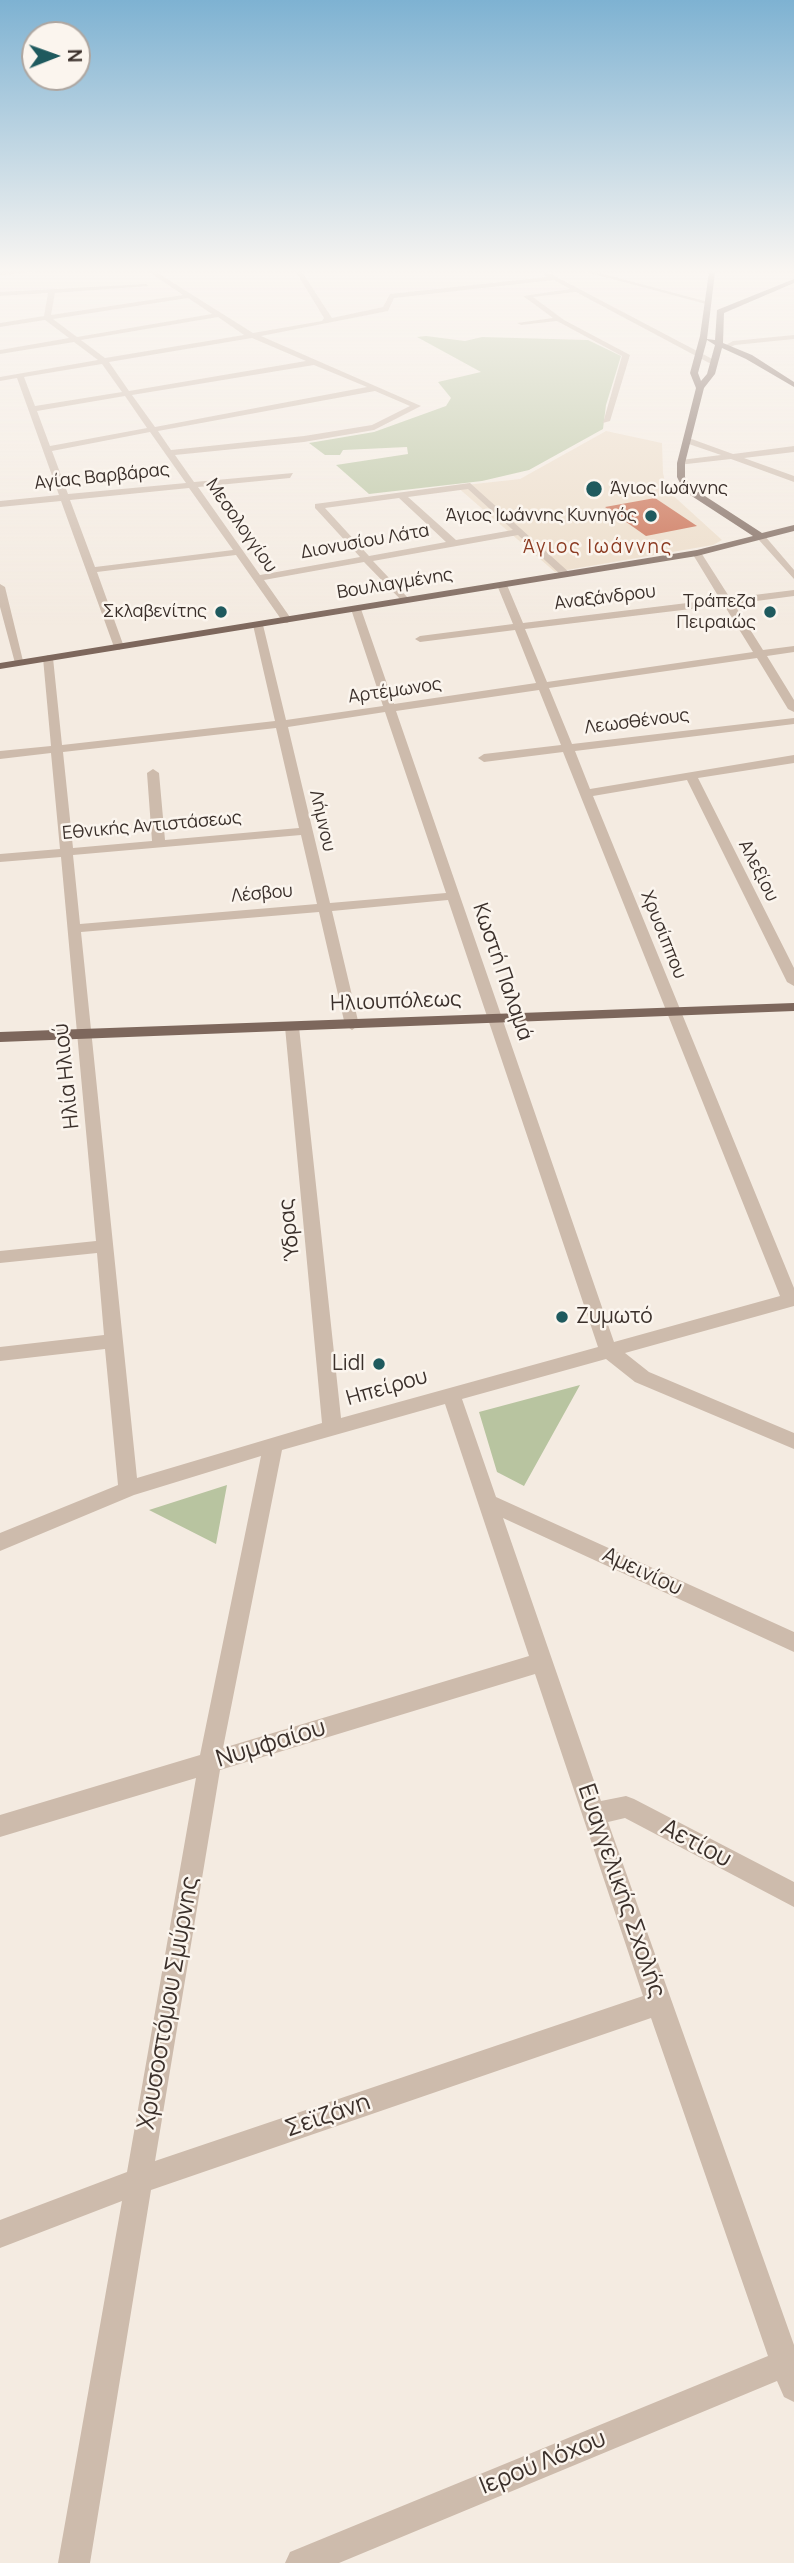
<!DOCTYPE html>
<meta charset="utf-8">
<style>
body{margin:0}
#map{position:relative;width:794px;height:2563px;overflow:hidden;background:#f4ebe1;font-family:Manrope,sans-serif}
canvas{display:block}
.north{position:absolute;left:21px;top:21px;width:70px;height:70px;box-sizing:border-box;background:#fbf5ee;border:2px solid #aea6a0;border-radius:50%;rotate:89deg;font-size:19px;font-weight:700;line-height:28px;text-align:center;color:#3b302b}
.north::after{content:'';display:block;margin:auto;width:24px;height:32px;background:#1f5a5e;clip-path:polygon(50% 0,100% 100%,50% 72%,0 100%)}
</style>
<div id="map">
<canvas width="794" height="2563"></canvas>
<div class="north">N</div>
</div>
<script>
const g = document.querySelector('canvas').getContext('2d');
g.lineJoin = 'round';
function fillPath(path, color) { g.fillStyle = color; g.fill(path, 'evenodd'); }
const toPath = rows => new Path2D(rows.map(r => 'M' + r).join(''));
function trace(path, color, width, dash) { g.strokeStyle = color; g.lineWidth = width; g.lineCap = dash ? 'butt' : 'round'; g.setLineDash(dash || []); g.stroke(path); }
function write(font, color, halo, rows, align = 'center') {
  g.font = font + ' Manrope,sans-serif'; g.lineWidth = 5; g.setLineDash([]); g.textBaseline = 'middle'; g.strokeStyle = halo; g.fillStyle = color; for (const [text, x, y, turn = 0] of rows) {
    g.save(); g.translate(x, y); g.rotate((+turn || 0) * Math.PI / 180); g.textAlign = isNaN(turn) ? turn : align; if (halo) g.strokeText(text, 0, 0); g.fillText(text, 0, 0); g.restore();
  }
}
fillPath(toPath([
 [426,336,465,341,482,337,588,340,621,356,606,405,603,429,529,470,482,481,369,494,336,465,408,454,407,447,343,450,340,455,325,455,309,443,374,432,446,406,451,398,438,382,481,372,417,337],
 [580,1385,524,1486,497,1472,479,1412],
 [227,1485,216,1544,149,1510]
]), '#b8c4a0');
fillPath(toPath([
 [606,431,662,443,663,473,667,490,722,540,713,545,555,572,456,486,520,479]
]), '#ecdcc8');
fillPath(toPath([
 [655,498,697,526,646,536,605,507]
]), '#c8694b');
fillPath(toPath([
 [0,272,33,272,0,275,0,272],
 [149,272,156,272,253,333,322,321,324,318,296,272,302,272,332,318,383,307,390,294,547,277,544,274,547,272,718,362,711,364,576,292,533,297,564,320,630,355,610,421,603,423,622,356,557,321,521,325,517,323,553,318,523,296,570,289,554,280,394,298,388,311,261,336,421,406,374,430,304,442,175,455,194,482,293,473,290,478,198,487,260,575,360,557,315,508,315,504,470,483,571,574,562,576,518,535,373,561,408,598,409,600,404,603,364,562,264,580,292,620,287,623,283,622,236,555,97,572,124,647,119,650,114,647,61,501,0,507,0,501,59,495,17,378,0,381,0,377,98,360,74,342,0,354,0,350,69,338,45,320,0,327,0,323,44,316,48,293,0,296,0,292,146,284,149,286,55,293,51,315,183,295,149,272],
 [188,298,212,314,77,337,53,319,188,298],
 [218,317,244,335,105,358,81,340,218,317],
 [252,338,306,361,129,391,109,362,252,338],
 [102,364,122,392,35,406,24,377,102,364],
 [314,365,367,387,155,427,132,395,314,365],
 [375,391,410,406,372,425,304,436,171,450,158,431,375,391],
 [125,396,147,428,50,446,37,411,125,396],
 [150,432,186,483,68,494,52,451,150,432],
 [189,488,233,550,95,567,70,500,189,488],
 [468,489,513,530,456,540,408,497,468,489],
 [399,498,446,542,369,556,325,508,399,498],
 [586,272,596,272,712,303,706,304,586,272],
 [794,335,794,339,735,345,726,349,722,347,733,341,794,335],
 [686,437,733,454,794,446,794,452,744,458,794,476,794,482,731,459,678,465,681,460,721,455,683,442,686,437],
 [758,535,764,535,794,570,794,579,758,539,758,535],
 [697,550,700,551,730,598,794,590,794,596,734,604,763,650,794,646,794,652,767,656,794,700,794,712,788,709,757,658,549,688,572,744,794,718,794,724,575,751,590,789,794,755,794,763,698,778,794,968,794,986,787,982,687,780,593,796,794,1288,794,1306,625,1353,649,1372,794,1433,794,1449,635,1382,606,1359,462,1399,496,1497,794,1632,794,1652,503,1518,601,1801,626,1796,634,1799,794,1882,794,1907,625,1818,608,1822,794,2345,794,2402,784,2397,777,2381,339,2563,285,2563,290,2552,768,2356,651,2018,151,2190,90,2563,58,2563,122,2201,0,2248,0,2220,127,2172,196,1778,0,1837,0,1815,200,1755,261,1456,134,1495,0,1551,0,1533,118,1485,105,1349,0,1361,0,1347,104,1335,97,1253,0,1263,0,1251,96,1241,61,857,0,862,0,854,60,849,51,753,0,759,0,751,51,746,43,658,48,655,53,658,62,745,275,721,253,625,258,622,263,625,286,720,383,706,351,609,356,606,361,609,394,704,536,683,515,630,420,642,415,639,420,636,513,624,497,585,502,582,507,585,523,623,720,599,692,553,697,550],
 [724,605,753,652,547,682,525,629,724,605],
 [539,690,561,745,484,754,478,758,484,762,563,752,780,1296,614,1342,396,711,539,690],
 [385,712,446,893,330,903,288,727,385,712],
 [276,728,299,828,165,840,159,773,153,769,147,773,152,841,73,848,63,752,276,728],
 [301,835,317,904,80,924,73,855,301,835],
 [448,900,598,1347,341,1418,299,1027,292,1022,287,1024,285,1027,322,1423,137,1478,81,932,319,912,345,1025,352,1030,359,1025,332,911,448,900],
 [445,1404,529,1656,223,1748,282,1450,445,1404],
 [535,1674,643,1996,155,2161,220,1770,535,1674],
 [0,584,5,587,24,665,15,663,0,607,0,584]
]), '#cdbbac');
fillPath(toPath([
 [709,272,715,272,707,339,715,340,717,310,794,279,794,283,724,313,723,343,752,355,794,382,794,387,746,359,722,348,715,374,704,388,685,463,685,477,691,487,762,533,794,525,794,531,697,556,0,669,0,663,697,550,753,536,684,491,677,477,677,463,696,388,690,373,700,336,709,272],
 [707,340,715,345,707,374,701,381,698,373,707,340],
 [794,1003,794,1011,0,1042,0,1032,794,1003]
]), '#7d675c');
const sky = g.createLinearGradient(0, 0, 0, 630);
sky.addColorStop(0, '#7eb2d2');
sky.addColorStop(0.43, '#faf6f2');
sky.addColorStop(1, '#faf6f200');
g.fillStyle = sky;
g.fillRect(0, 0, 794, 630);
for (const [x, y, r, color] of [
 [594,489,9,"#1f5a5e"],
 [651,516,7,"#1f5a5e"],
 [221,612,7,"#1f5a5e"],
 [770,612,7,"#1f5a5e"],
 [562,1317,7,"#1f5a5e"],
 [379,1364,7,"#1f5a5e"]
]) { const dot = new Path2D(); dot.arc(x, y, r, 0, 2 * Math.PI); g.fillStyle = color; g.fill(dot); trace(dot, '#fbf5ee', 2.5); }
write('18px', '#3b302b', '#fbf5ee', [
 ["Αγίας Βαρβάρας",102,477,-6],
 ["Μεσολογγίου",241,526,55],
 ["Διονυσίου Λάτα",365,542,-10],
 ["Βουλιαγμένης",395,584,-9],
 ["Αναξάνδρου",605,598,-7],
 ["Αρτέμωνος",395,691,-8],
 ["Λεωσθένους",637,722,-7],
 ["Λήμνου",322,821,77],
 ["Εθνικής Αντιστάσεως",152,826,-5],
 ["Αλεξίου",758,871,63],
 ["Λέσβου",262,894,-5],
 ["Χρυσίππου",663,935,68]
]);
write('18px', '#3b302b', '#fbf5ee', [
 ["Άγιος Ιωάννης",610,489,"left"],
 ["Άγιος Ιωάννης Κυνηγός",637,516],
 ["Τράπεζα",756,602],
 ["Πειραιώς",756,623],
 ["Σκλαβενίτης",207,612]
], 'right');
g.letterSpacing = '2px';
write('19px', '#8c3b22', '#fbf5ee', [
 ["Άγιος Ιωάννης",598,548]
]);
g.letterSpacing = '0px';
write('21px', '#3b302b', '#fbf5ee', [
 ["Κωστή Παλαμά",502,972,71],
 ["Ηλιουπόλεως",396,1002,-2],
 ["Ηλία Ηλιού",67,1076,-96],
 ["Ύδρας",290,1230,-96],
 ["Ηπείρου",387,1388,-16],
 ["Αμεινίου",642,1572,25]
]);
write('21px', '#3b302b', '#fbf5ee', [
 ["Ζυμωτό",576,1317],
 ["Lidl",365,1364,"right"]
], 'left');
write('24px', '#3b302b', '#fbf5ee', [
 ["Νυμφαίου",271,1744,-17],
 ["Αετίου",696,1844,28],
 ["Ευαγγελικής Σχολής",621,1891,71],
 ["Χρυσοστόμου Σμύρνης",169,2003,-80],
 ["Σεϊζάνη",328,2116,-19],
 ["Ιερού Λόχου",543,2463,-22]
]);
</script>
